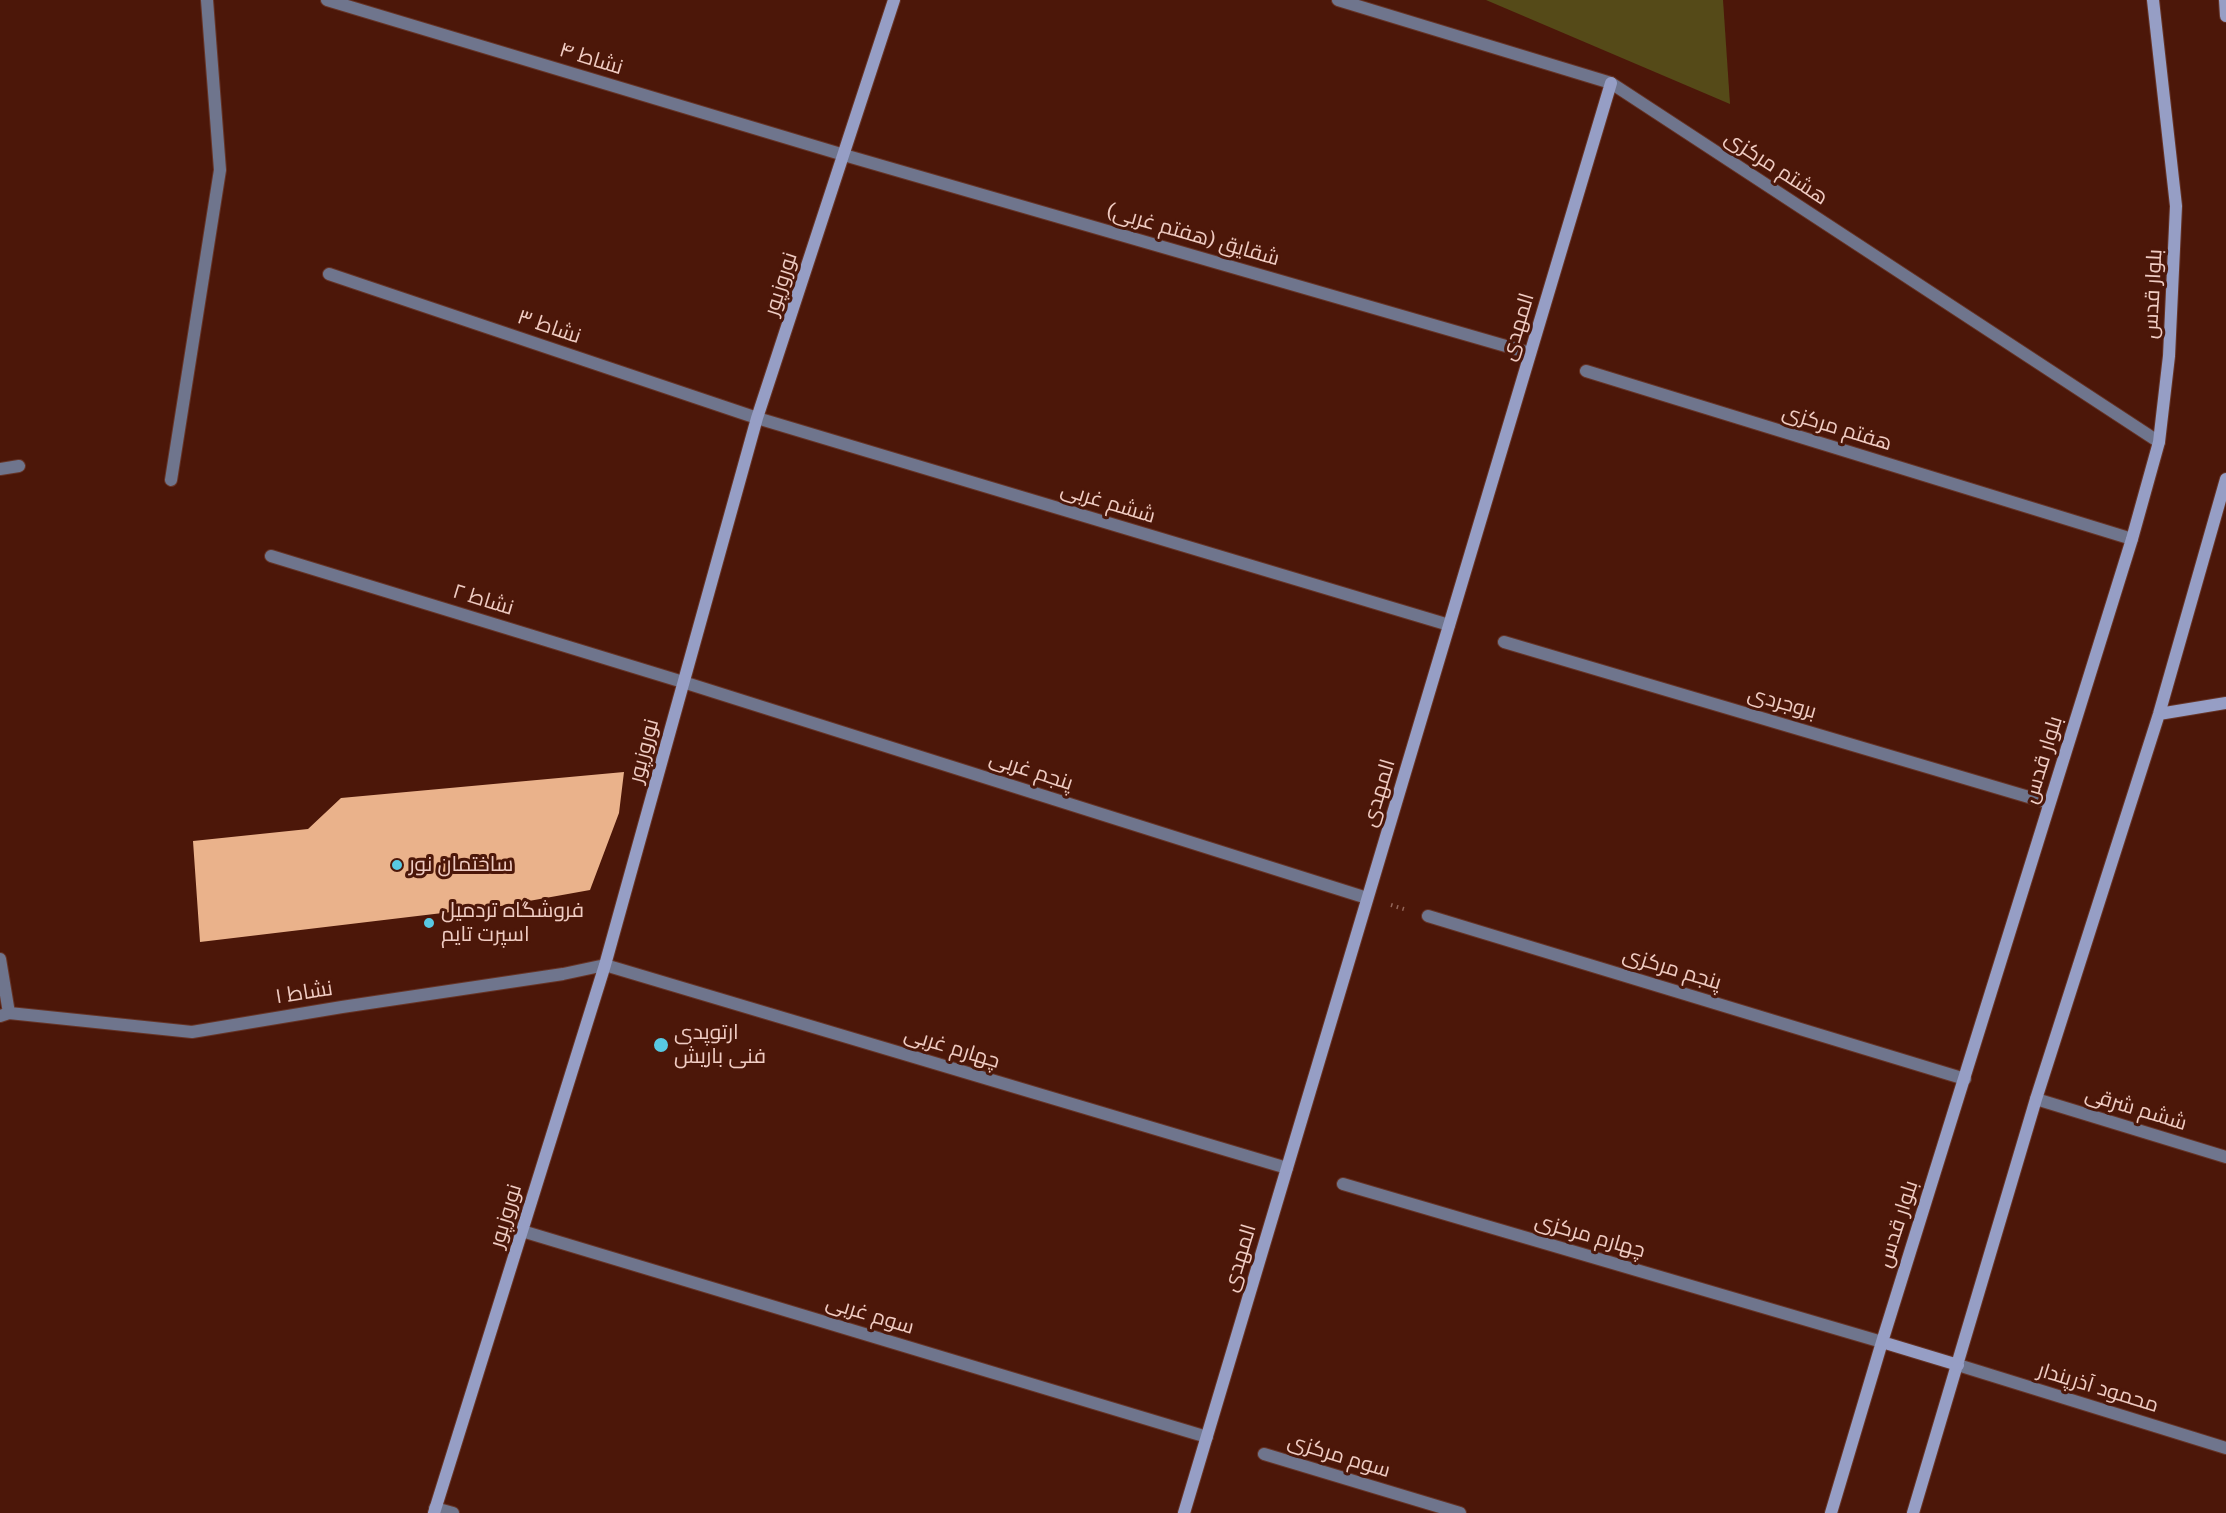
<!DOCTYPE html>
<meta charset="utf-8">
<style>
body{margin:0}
canvas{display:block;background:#4c1709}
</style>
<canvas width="2226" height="1513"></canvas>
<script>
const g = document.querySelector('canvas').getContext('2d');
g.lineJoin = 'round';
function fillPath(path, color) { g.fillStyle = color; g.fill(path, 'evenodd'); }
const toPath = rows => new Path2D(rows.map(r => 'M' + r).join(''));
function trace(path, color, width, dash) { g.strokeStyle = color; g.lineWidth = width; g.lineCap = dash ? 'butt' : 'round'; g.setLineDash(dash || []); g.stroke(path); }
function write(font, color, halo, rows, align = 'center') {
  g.font = font + ' "Roboto Serif",Cairo,serif'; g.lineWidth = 6; g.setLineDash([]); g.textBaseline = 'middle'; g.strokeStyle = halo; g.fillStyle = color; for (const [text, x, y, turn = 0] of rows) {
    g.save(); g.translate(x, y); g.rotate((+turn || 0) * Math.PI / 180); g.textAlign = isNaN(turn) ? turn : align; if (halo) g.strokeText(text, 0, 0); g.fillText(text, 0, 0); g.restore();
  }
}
fillPath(toPath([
 [1486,0,1723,0,1730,104]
]), '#554a18');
fillPath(toPath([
 [624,772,619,813,590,890,501,906,200,942,193,841,308,829,341,798]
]), '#eab28b');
const lane = toPath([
 [171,480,220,170,207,0]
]);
const street = toPath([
 [327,0,844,155,1530,353],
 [1338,0,1611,83,2159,442],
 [329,274,757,418,1449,625],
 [1586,371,2132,539],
 [0,469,19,466],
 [271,556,683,682,1367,898],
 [1504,642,2049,803],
 [1428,916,1965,1079],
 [0,959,9,1013],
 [0,1016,9,1013,192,1032,342,1007,563,974,605,965,1287,1168],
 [2036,1099,2226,1157],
 [1343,1184,1882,1342],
 [522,1231,1207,1437],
 [1958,1365,2226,1448],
 [1264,1454,1460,1513],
 [435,1508,453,1513]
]);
const secondary = toPath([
 [2225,0,2226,16],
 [2159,714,2226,703],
 [1882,1342,1958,1365],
 [434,1513,605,965,757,418,894,0],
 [1184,1513,1611,83],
 [1831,1513,1882,1342,2132,539,2159,442,2169,356,2176,206,2153,0],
 [1913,1513,2036,1099,2159,714,2226,479]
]);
trace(lane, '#663427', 14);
trace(street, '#663427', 14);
trace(secondary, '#663427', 14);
trace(toPath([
 [1391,905,1407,910]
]), '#93665a', 4, [1.5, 4.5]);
trace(lane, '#6f758d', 12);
trace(street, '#6f758d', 12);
trace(secondary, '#969ec5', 12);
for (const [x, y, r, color] of [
 [397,865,6,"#58c9e3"],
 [429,923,6,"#58c9e3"],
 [661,1045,8,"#58c9e3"]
]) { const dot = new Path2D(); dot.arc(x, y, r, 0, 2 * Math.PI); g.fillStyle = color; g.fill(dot); trace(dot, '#4c1709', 2); }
write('21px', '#f0ccc3', '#4c1709', [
 ["نشاط ۴",591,59,17],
 ["هشتم مرکزی",1776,168,33],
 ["شقایق (هفتم غربی)",1193,235,16],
 ["نوروزپور",781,284,-72],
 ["بلوار قدس",2153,294,-87],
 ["نشاط ۳",549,327,19],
 ["المهدی",1518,327,-73],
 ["هفتم مرکزی",1837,428,17],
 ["ششم غربی",1108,503,17],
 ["نشاط ۲",483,600,17],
 ["بروجردی",1782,703,16],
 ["نوروزپور",644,751,-75],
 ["بلوار قدس",2043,760,-73],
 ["پنجم غربی",1031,771,18],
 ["المهدی",1379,793,-73],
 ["پنجم مرکزی",1672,969,17],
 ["نشاط ۱",304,993,-9],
 ["چهارم غربی",952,1048,17],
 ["ششم شرقی",2136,1109,17],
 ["نوروزپور",506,1216,-73],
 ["بلوار قدس",1898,1224,-72],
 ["چهارم مرکزی",1590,1236,16],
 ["المهدی",1240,1258,-73],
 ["سوم غربی",870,1315,17],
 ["محمود آذرپندار",2098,1388,17],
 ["سوم مرکزی",1339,1456,17]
]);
write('21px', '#f0ccc3', '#4c1709', [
 ["ساختمان نور",409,865],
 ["فروشگاه تردمیل",441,911],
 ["اسپرت تایم",441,935],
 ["ارتوپدی",674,1033],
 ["فنی باریش",674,1057]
], 'left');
</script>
